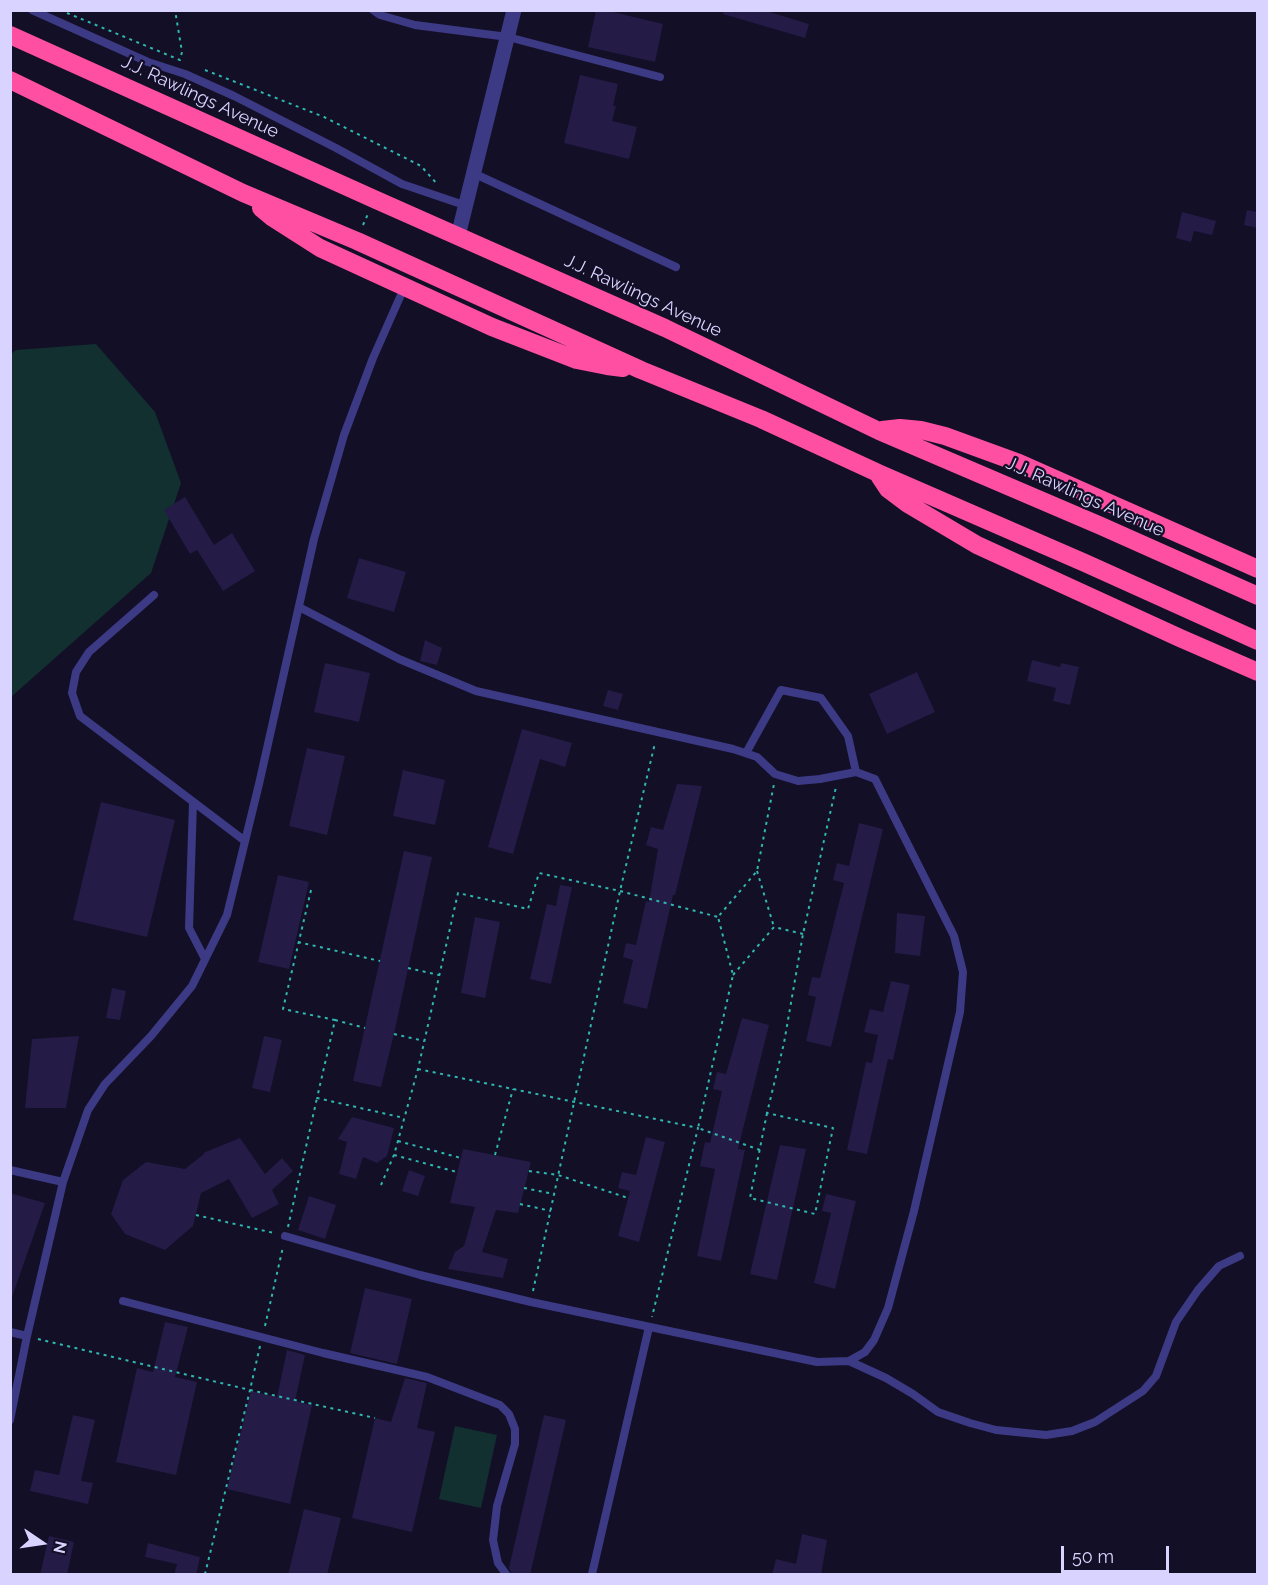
<!DOCTYPE html>
<style>
body{margin:0}
#map{position:relative;width:1268px;height:1585px;overflow:hidden;background:#130f26;font-family:Raleway,sans-serif}
canvas{display:block}
.frame{position:absolute;inset:0;border:12px solid #d9d4ff;pointer-events:none}
.north{position:absolute;left:12px;top:1513px;width:60px;height:60px;-webkit-text-stroke:4px #130f26;paint-order:stroke;rotate:103deg;font-size:16px;font-weight:700;line-height:24px;text-align:center;color:#d9d4ff}
.north::after{content:'';display:block;margin:auto;width:21px;height:27px;background:#d9d4ff;clip-path:polygon(50% 0,100% 100%,50% 72%,0 100%)}
.scale{position:absolute;left:1061px;top:1546px;width:108px;height:27px;box-sizing:border-box;border:3px solid #d9d4ff;border-top:0;padding-left:8px;font-size:18px;line-height:21px;white-space:nowrap;color:#d9d4ff;-webkit-text-stroke:4px #130f26;paint-order:stroke}
</style>
<div id="map">
<canvas width="1268" height="1585"></canvas>
<div class="frame"></div>
<div class="north">N</div>
<div class="scale">50 m</div>
</div>
<script>
const g = document.querySelector('canvas').getContext('2d');
g.lineJoin = 'round';
function fillPath(path, color) { g.fillStyle = color; g.fill(path, 'evenodd'); }
const toPath = rows => new Path2D(rows.map(r => 'M' + r).join(''));
function trace(path, color, width, dash) { g.strokeStyle = color; g.lineWidth = width; g.lineCap = dash ? 'butt' : 'round'; g.setLineDash(dash || []); g.stroke(path); }
function write(font, color, halo, rows, align = 'center') {
  g.font = font + ' Raleway,sans-serif'; g.lineWidth = 4.5; g.setLineDash([]); g.textBaseline = 'middle'; g.strokeStyle = halo; g.fillStyle = color; for (const [text, x, y, turn = 0] of rows) {
    g.save(); g.translate(x, y); g.rotate((+turn || 0) * Math.PI / 180); g.textAlign = isNaN(turn) ? turn : align; if (halo) g.strokeText(text, 0, 0); g.fillText(text, 0, 0); g.restore();
  }
}
fillPath(toPath([
 [96,344,155,412,181,483,151,573,11,697,11,354,16,350],
 [455,1426,497,1435,481,1508,439,1499]
]), '#12302f');
fillPath(toPath([
 [596,10,605,10,663,24,655,62,588,47],
 [724,10,763,10,809,24,805,38,723,14],
 [580,75,618,84,613,106,616,106,612,121,637,127,629,159,564,143],
 [1247,210,1257,212,1257,228,1244,225],
 [1182,212,1216,221,1212,235,1194,231,1191,242,1176,238],
 [185,497,214,545,232,533,255,571,223,591,197,550,190,554,164,510],
 [359,558,406,572,394,612,347,598],
 [425,640,442,648,437,665,420,661],
 [1032,660,1060,667,1061,663,1079,667,1070,705,1053,701,1056,688,1027,681],
 [325,663,370,673,359,722,314,712],
 [917,672,935,712,887,734,869,694],
 [608,690,623,694,618,710,603,706],
 [522,729,572,743,565,767,540,759,513,854,488,847],
 [307,748,345,756,327,835,289,826],
 [403,770,445,780,435,825,393,816],
 [677,784,702,786,675,895,673,895,647,1009,623,1003,633,960,623,957,626,943,636,945,646,901,649,902,658,849,646,845,651,827,663,830],
 [101,802,175,820,147,937,73,920],
 [859,823,883,829,831,1047,806,1041,816,997,808,995,812,977,820,978,844,883,833,880,837,863,849,866],
 [404,851,432,857,394,1034,381,1087,353,1081],
 [278,875,309,882,289,969,258,962],
 [560,885,572,887,551,984,530,979,547,904,556,906],
 [897,913,925,916,920,956,895,953],
 [475,917,500,922,485,998,461,993],
 [891,981,910,985,893,1060,888,1059,867,1154,847,1150,866,1062,872,1063,878,1035,864,1032,870,1009,883,1012],
 [112,988,126,991,120,1020,106,1018],
 [742,1018,769,1025,738,1149,745,1150,721,1261,697,1256,715,1169,700,1166,705,1142,710,1143,722,1091,713,1089,717,1072,726,1074],
 [79,1036,66,1108,25,1108,32,1039],
 [264,1036,282,1040,270,1092,252,1088],
 [352,1117,394,1128,387,1156,377,1163,363,1157,356,1179,339,1174,347,1142,338,1139],
 [646,1137,665,1142,639,1242,618,1236,630,1191,618,1188,622,1172,636,1175],
 [240,1138,265,1174,282,1158,293,1171,272,1190,279,1204,252,1218,229,1179,201,1193,193,1226,165,1250,125,1234,111,1214,123,1180,146,1162,185,1169,204,1154,203,1153],
 [780,1145,806,1149,777,1280,750,1274],
 [463,1149,531,1162,518,1213,496,1210,482,1252,508,1259,503,1278,448,1269,455,1252,464,1246,475,1207,450,1203],
 [409,1170,425,1176,418,1196,402,1191],
 [10,1193,45,1203,12,1297,10,1296],
 [826,1194,856,1201,835,1289,814,1283,831,1213,822,1211],
 [309,1196,336,1205,325,1239,298,1230],
 [365,1288,412,1299,397,1364,350,1353],
 [165,1322,188,1327,175,1377,197,1382,176,1475,116,1462,137,1368,153,1372],
 [287,1350,305,1355,295,1401,312,1405,290,1504,227,1489,251,1391,277,1397],
 [405,1378,427,1383,417,1428,435,1432,412,1532,352,1518,375,1418,391,1422],
 [73,1415,95,1420,81,1481,93,1483,88,1504,30,1491,35,1470,59,1475],
 [544,1415,566,1420,530,1575,512,1575,509,1568],
 [304,1509,341,1518,327,1575,288,1575],
 [802,1534,827,1540,821,1575,772,1575,776,1559,796,1564],
 [49,1536,74,1542,67,1575,40,1575],
 [148,1543,200,1557,196,1575,174,1575,177,1564,145,1557]
]), '#241b47');
trace(toPath([
 [67,13,180,60,182,52,175,10],
 [205,70,324,117,421,166,438,185],
 [363,225,368,214],
 [757,871,774,927],
 [311,890,283,1009,335,1020,317,1098,404,1118],
 [298,942,380,961],
 [408,968,439,975],
 [733,975,774,927,803,934],
 [335,1020,365,1028],
 [394,1034,424,1041],
 [418,1069,698,1128,652,1317],
 [767,1113,750,1198,815,1214,833,1128,767,1113,784,1043,803,934,836,787],
 [398,1141,461,1158],
 [760,1150,698,1128,733,975,718,917,757,871,774,784],
 [394,1155,457,1172],
 [495,1155,513,1089],
 [529,1171,558,1175,628,1198],
 [381,1185,394,1155,418,1069,458,893,528,909,539,873,620,891,718,917],
 [524,1188,554,1194],
 [520,1204,551,1211],
 [196,1215,274,1233],
 [288,1227,317,1098],
 [533,1291,620,891,655,743],
 [265,1326,283,1247],
 [38,1339,250,1390,205,1574],
 [260,1346,250,1390,375,1418]
]), '#2fb8b0', 2, [3, 4.5]);
trace(toPath([
 [32,10,148,62,185,74,234,96,336,148,402,184,464,205],
 [373,10,380,15,415,25,508,37,660,77],
 [473,173,676,267],
 [154,595,89,652,76,672,72,693,80,716,245,841],
 [746,753,781,690,821,698,848,736,856,772],
 [193,802,189,928,205,959],
 [10,1170,63,1182],
 [285,1236,420,1275,531,1302,817,1362,849,1361,865,1352,874,1340,888,1308,914,1211,960,1012,963,972,954,936,875,779,856,772,820,779,798,781,775,774,757,757,733,749,476,691,399,659,299,607],
 [123,1301,323,1353,427,1377,500,1405,509,1414,515,1429,515,1444,497,1506,493,1540,498,1563,506,1574],
 [10,1332,27,1336],
 [849,1361,886,1378,913,1394,938,1412,970,1423,996,1430,1046,1435,1072,1431,1095,1422,1143,1391,1156,1376,1176,1322,1198,1290,1219,1266,1240,1256],
 [10,1420,27,1336,63,1182,88,1110,105,1084,151,1036,192,986,227,915,259,784,314,539,344,435,373,358,404,288],
 [592,1574,649,1327]
]), '#3d3a85', 8);
trace(toPath([
 [458,236,514,10]
]), '#3d3a85', 15);
trace(toPath([
 [10,35,374,199,665,328,879,431,1101,526,1258,596],
 [10,80,243,193,357,241,641,370,761,419,878,473,1085,563,1258,641],
 [261,208,273,218,320,248,492,327,577,360,607,366,623,368],
 [882,430,900,428,921,430,945,436,1019,463,1258,569],
 [880,477,888,489,908,504,977,545,1180,638,1258,672]
]), '#ff4fa3', 18);
write('18px', '#d9d4ff', '#130f26', [
 ["J.J. Rawlings Avenue",200,97,25],
 ["J.J. Rawlings Avenue",643,296,25],
 ["J.J. Rawlings Avenue",1085,497,24]
]);
</script>
